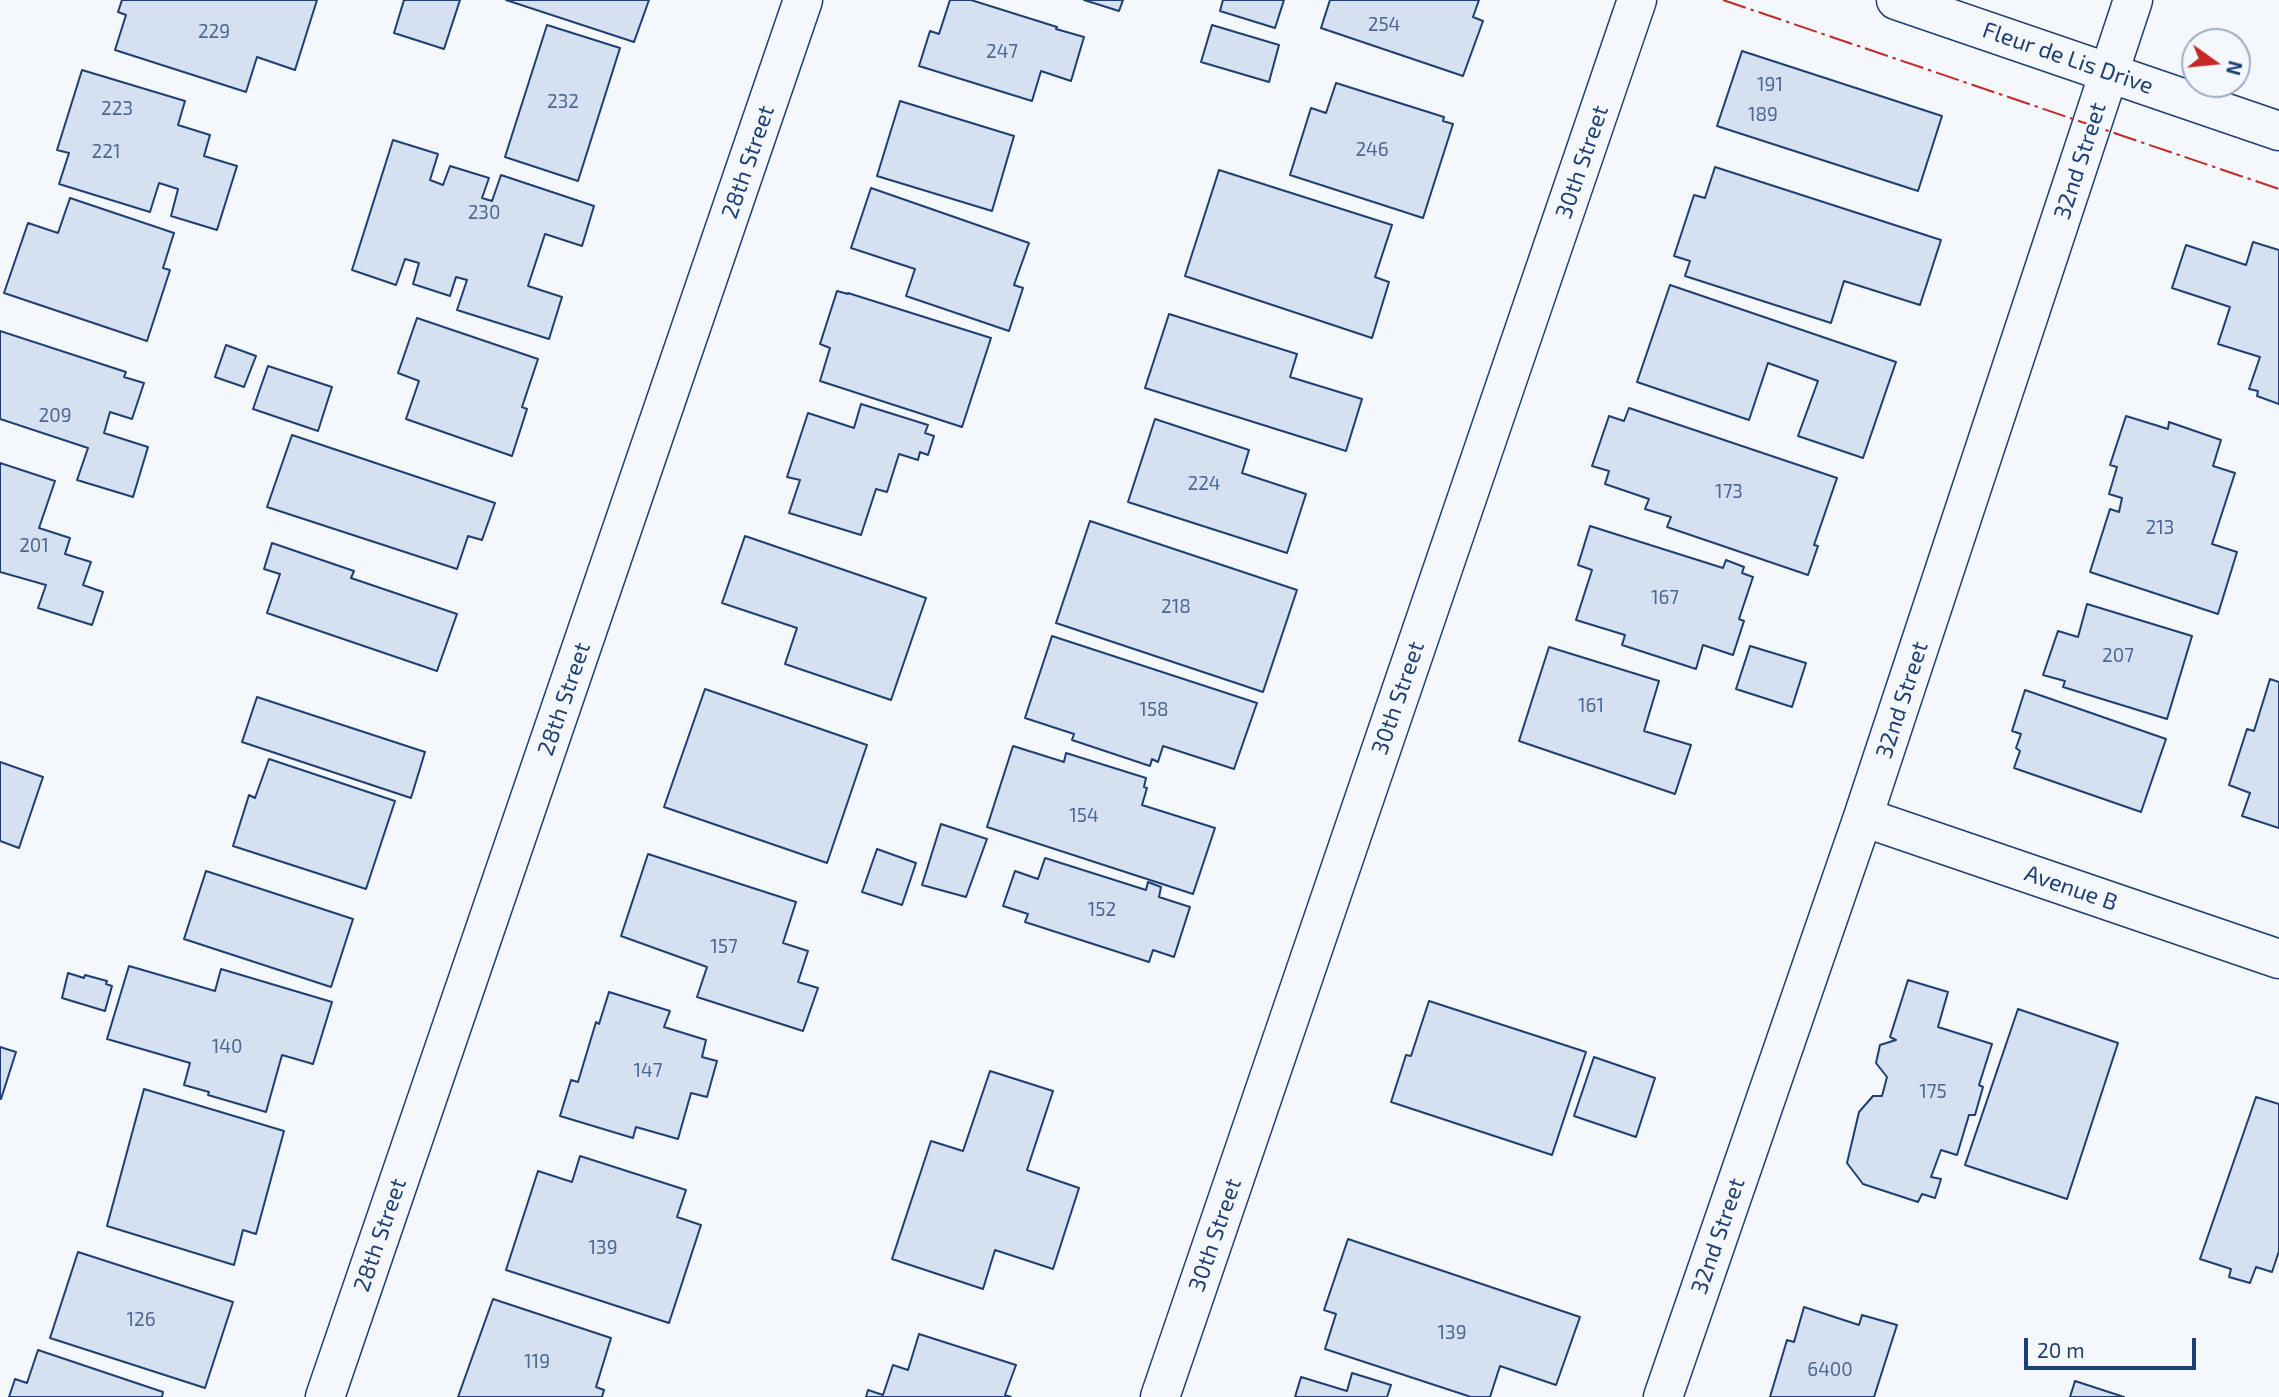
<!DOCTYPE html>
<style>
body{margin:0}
#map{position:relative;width:2279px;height:1397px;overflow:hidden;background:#f4f7fb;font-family:"Exo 2",sans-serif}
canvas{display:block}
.north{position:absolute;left:2181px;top:28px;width:70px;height:70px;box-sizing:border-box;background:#f4f7fb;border:2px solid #9eadc5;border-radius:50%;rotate:105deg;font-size:19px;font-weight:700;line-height:28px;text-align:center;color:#1d3f73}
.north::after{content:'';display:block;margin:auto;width:24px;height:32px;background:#c62828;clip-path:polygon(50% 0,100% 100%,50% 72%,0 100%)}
.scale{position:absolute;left:2024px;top:1338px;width:172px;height:32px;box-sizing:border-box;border:4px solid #1d3f73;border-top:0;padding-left:9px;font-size:21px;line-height:24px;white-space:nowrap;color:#1d3f73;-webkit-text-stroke:5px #f4f7fb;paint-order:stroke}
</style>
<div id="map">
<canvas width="2279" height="1397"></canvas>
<div class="north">N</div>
<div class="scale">20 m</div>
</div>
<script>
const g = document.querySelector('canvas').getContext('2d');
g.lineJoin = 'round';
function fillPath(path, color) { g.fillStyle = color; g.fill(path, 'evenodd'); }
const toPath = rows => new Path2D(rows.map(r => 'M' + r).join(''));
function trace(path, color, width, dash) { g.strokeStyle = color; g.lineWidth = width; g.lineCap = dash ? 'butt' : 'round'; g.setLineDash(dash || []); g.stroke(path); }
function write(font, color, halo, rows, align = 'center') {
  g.font = font + ' "Exo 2",sans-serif'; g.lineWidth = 5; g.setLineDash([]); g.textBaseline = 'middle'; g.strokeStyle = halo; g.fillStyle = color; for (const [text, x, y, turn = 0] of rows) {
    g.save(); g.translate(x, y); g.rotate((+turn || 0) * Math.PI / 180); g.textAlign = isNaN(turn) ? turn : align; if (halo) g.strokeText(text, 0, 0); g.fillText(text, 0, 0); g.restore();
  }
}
const building = toPath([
 [122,0,317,0,295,70,257,57,246,92,115,50,126,15,118,12,122,0],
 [404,0,460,0,444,49,394,33,404,0],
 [506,0,649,0,634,42,506,0],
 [950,0,971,0,1057,27,1056,29,1084,37,1071,81,1041,71,1032,101,919,66,930,31,939,34,950,0],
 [1084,0,1123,0,1119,11,1084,0],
 [1223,0,1284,0,1275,28,1220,11,1223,0],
 [1330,0,1479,0,1473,17,1483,21,1463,76,1321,28,1330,0],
 [547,25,620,48,578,181,505,157,547,25],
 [1212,25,1279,45,1269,82,1201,62,1212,25],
 [1742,51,1942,116,1918,191,1717,126,1742,51],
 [82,70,185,101,178,125,210,135,204,156,237,166,217,230,171,216,178,189,159,183,150,212,59,184,69,153,57,150,82,70],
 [1336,83,1444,117,1443,121,1453,124,1423,218,1290,175,1311,108,1326,113,1336,83],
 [900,101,1014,136,992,211,877,176,900,101],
 [393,140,438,154,430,180,443,185,450,166,489,178,482,198,492,201,501,175,594,206,582,246,545,234,528,286,562,297,549,339,457,310,467,280,456,277,450,296,413,284,419,263,405,259,396,285,352,270,393,140],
 [1715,167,1941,240,1920,305,1844,281,1831,323,1685,276,1690,261,1674,256,1694,195,1705,198,1715,167],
 [1219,170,1392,225,1375,277,1389,282,1372,338,1185,276,1219,170],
 [871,188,1029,243,1014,285,1023,288,1009,331,906,296,915,269,851,248,871,188],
 [70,198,174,233,163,268,170,270,147,341,4,293,28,223,58,233,70,198],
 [2253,242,2279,250,2279,404,2257,396,2258,391,2249,389,2260,357,2218,344,2230,307,2172,288,2186,245,2246,265,2253,242],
 [1670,285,1896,362,1863,458,1798,436,1818,381,1768,363,1749,420,1637,382,1670,285],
 [837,291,848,294,848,293,991,338,962,427,820,381,830,348,820,344,837,291],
 [1169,314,1297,354,1290,377,1362,399,1346,451,1145,388,1169,314],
 [417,318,538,359,522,407,527,409,512,456,406,419,419,381,398,373,417,318],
 [0,331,126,372,124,377,144,383,132,419,110,412,104,433,148,447,133,497,77,480,88,448,0,419,0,331],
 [226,345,256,356,244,387,215,377,226,345],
 [268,366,332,387,318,431,253,409,268,366],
 [861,404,928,425,925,433,934,436,928,455,920,452,918,460,899,454,887,492,876,489,861,535,789,513,800,480,787,477,808,413,854,428,861,404],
 [1629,408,1837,478,1814,545,1818,546,1808,575,1667,527,1671,517,1645,509,1649,499,1605,484,1609,471,1592,466,1609,416,1624,421,1629,408],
 [2126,416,2168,429,2169,422,2221,440,2213,466,2235,473,2212,544,2237,552,2218,614,2090,572,2110,509,2119,512,2122,498,2109,494,2117,467,2110,465,2126,416],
 [1155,419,1249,450,1242,473,1306,494,1287,553,1128,502,1155,419],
 [292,435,495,503,482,540,468,536,457,569,267,507,292,435],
 [0,463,55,481,39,528,70,538,65,554,91,562,83,585,103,592,92,625,38,608,46,585,0,572,0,463],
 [1090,521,1297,590,1263,692,1056,623,1090,521],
 [1590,526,1723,568,1726,560,1744,567,1742,573,1753,577,1739,619,1744,621,1733,655,1703,645,1696,669,1622,645,1625,635,1576,620,1592,570,1578,565,1590,526],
 [745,536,926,598,891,700,785,664,797,628,722,603,745,536],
 [272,543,354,571,351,578,457,614,437,671,267,613,280,574,264,569,272,543],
 [2087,604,2192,636,2167,719,2063,687,2065,681,2043,675,2058,631,2078,637,2087,604],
 [1052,636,1257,703,1234,769,1163,746,1158,762,1152,759,1150,766,1072,740,1074,734,1025,718,1052,636],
 [1750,646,1806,663,1792,707,1736,689,1750,646],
 [1549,647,1659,681,1644,731,1691,745,1675,794,1519,741,1549,647],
 [2270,679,2279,682,2279,828,2242,816,2250,793,2229,785,2247,729,2254,731,2270,679],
 [705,689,867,745,827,863,664,807,705,689],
 [2025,690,2166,739,2141,812,2014,768,2020,751,2016,748,2021,734,2012,731,2025,690],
 [257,697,425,752,411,798,242,742,257,697],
 [1013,746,1064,762,1066,753,1146,778,1144,787,1147,788,1142,805,1215,828,1193,894,987,827,1013,746],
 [269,759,395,801,366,889,233,846,249,795,255,798,269,759],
 [0,762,43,777,19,848,0,841,0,762],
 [941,824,987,839,966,897,922,885,941,824],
 [877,849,916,863,902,905,862,892,877,849],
 [648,854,796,902,783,943,808,951,798,982,818,988,803,1031,697,997,707,967,621,936,648,854],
 [1045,858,1146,890,1148,882,1161,887,1159,897,1190,907,1174,957,1153,950,1149,962,1025,922,1028,914,1003,906,1015,871,1038,879,1045,858],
 [206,871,353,919,331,987,184,939,206,871],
 [129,966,215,991,221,969,332,1002,313,1064,282,1055,266,1112,208,1095,209,1092,184,1085,190,1063,107,1039,129,966],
 [68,973,84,978,85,975,107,981,106,984,112,986,105,1011,62,998,68,973],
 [1908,980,1948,992,1938,1027,1992,1044,1979,1085,1983,1087,1975,1115,1969,1115,1957,1155,1941,1150,1931,1177,1941,1179,1935,1198,1922,1194,1918,1202,1863,1184,1847,1163,1859,1112,1873,1096,1882,1096,1887,1077,1876,1063,1880,1045,1896,1040,1890,1037,1908,980],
 [609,992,670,1011,664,1027,706,1040,702,1057,717,1061,707,1097,691,1093,678,1139,636,1127,633,1138,560,1116,571,1080,578,1082,596,1022,599,1024,609,992],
 [1429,1001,1586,1052,1552,1155,1391,1102,1406,1055,1411,1056,1429,1001],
 [2018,1009,2118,1043,2067,1199,1965,1165,2018,1009],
 [0,1047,16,1052,1,1099,0,1098,0,1047],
 [1594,1057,1655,1078,1636,1137,1574,1116,1594,1057],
 [990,1071,1053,1091,1027,1170,1079,1188,1053,1269,995,1250,983,1289,892,1259,931,1141,963,1151,990,1071],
 [144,1089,284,1131,256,1234,243,1230,234,1265,107,1226,144,1089],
 [2256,1097,2279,1104,2279,1251,2272,1272,2256,1267,2250,1283,2229,1277,2231,1269,2200,1259,2256,1097],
 [580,1156,686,1190,677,1217,701,1225,669,1323,506,1270,538,1171,572,1182,580,1156],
 [1348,1239,1580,1317,1556,1385,1500,1366,1490,1397,1471,1397,1325,1349,1336,1314,1324,1310,1348,1239],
 [78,1252,233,1302,205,1388,50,1338,78,1252],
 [493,1299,611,1338,596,1387,604,1390,602,1397,458,1397,493,1299],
 [1804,1307,1859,1325,1862,1315,1897,1325,1874,1397,1770,1397,1787,1340,1794,1342,1804,1307],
 [919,1334,1016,1365,1005,1395,1011,1397,866,1397,868,1390,883,1395,893,1365,908,1370,919,1334],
 [38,1350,163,1392,162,1397,9,1397,15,1379,27,1383,38,1350],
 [1352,1373,1391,1385,1387,1397,1295,1397,1301,1377,1347,1391,1352,1373],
 [2075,1381,2124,1397,2070,1397,2075,1381]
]);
fillPath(building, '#d5e0f0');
trace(building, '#1d3f73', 2);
const street = toPath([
 [1896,0,2279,131],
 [1863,817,2279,959],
 [325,1397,803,0],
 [1160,1397,1637,0],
 [1663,1397,1863,817,2133,0]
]);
trace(street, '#1d3f73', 41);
trace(street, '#f4f7fb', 38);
trace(toPath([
 [1723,0,2279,189]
]), '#c62828', 2, [24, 5, 3.5, 5]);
write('19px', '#4b6792', null, [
 ["254",1384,25],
 ["229",214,32],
 ["247",1002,52],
 ["191",1770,85],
 ["232",563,102],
 ["223",117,109],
 ["189",1763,115],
 ["246",1372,150],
 ["221",106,152],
 ["230",484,213],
 ["209",55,416],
 ["224",1204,484],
 ["173",1729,492],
 ["213",2160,528],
 ["201",34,546],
 ["167",1665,598],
 ["218",1176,607],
 ["207",2118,656],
 ["161",1591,706],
 ["158",1154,710],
 ["154",1084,816],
 ["152",1102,910],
 ["157",724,947],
 ["140",227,1047],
 ["147",648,1071],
 ["175",1933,1092],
 ["139",603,1248],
 ["126",141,1320],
 ["139",1452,1333],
 ["119",537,1362],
 ["6400",1830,1370]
]);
write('23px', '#1d3f73', '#f4f7fb', [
 ["Fleur de Lis Drive",2068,58,19],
 ["32nd Street",2080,161,-72],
 ["28th Street",748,162,-71],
 ["30th Street",1582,162,-71],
 ["30th Street",1398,698,-71],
 ["28th Street",564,699,-71],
 ["32nd Street",1902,700,-72],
 ["Avenue B",2071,888,19],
 ["28th Street",380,1235,-71],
 ["30th Street",1215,1235,-71],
 ["32nd Street",1718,1236,-71]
]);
</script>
